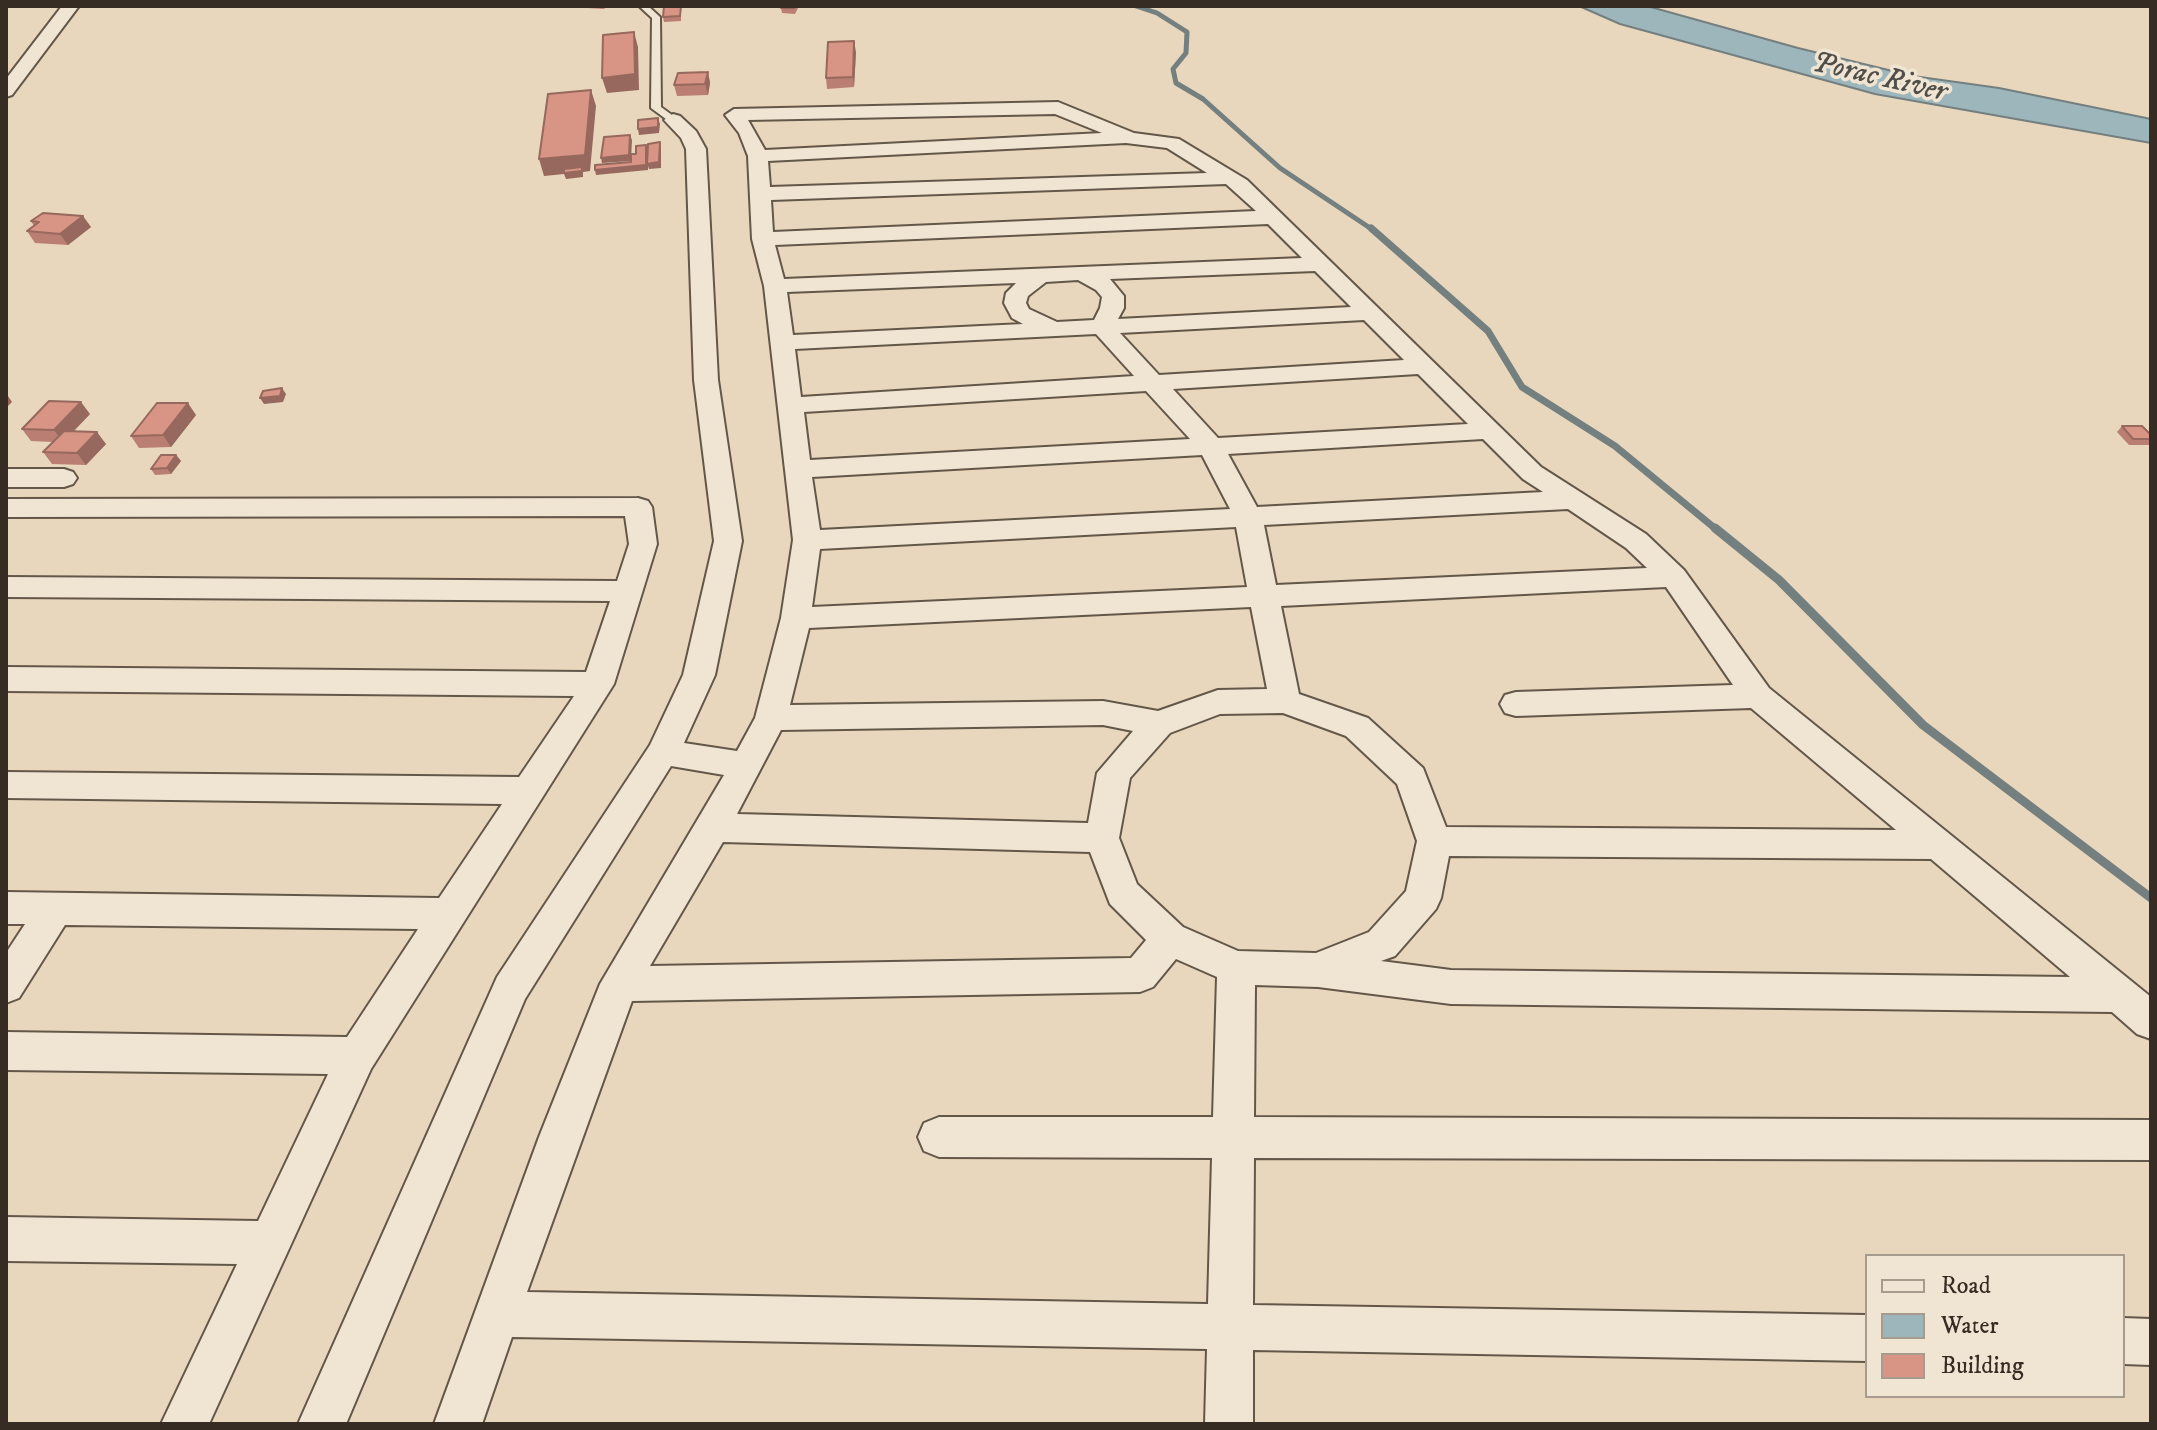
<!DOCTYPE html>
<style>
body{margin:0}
#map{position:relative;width:2157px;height:1430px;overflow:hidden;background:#e8d7bc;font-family:"IM FELL DW Pica",serif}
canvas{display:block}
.frame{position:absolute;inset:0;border:8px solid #372c23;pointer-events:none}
.legend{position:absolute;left:1865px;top:1254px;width:260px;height:144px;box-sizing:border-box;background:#f0e5d3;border:2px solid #a69b8d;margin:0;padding:10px 14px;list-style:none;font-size:24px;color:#372c23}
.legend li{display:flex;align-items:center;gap:16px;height:40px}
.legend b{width:40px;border:2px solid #a69b8d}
</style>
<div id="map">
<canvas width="2157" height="1430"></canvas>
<div class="frame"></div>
<ul class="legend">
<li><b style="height:10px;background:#f0e5d3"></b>Road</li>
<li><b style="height:22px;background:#9db6bc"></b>Water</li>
<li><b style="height:22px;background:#d89485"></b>Building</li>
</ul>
</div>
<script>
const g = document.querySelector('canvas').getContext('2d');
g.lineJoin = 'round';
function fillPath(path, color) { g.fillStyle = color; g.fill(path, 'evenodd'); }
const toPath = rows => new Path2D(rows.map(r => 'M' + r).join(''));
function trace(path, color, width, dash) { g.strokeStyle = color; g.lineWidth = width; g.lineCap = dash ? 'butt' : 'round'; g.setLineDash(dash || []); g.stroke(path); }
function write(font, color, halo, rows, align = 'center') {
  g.font = font + ' "IM FELL DW Pica",serif'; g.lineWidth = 7; g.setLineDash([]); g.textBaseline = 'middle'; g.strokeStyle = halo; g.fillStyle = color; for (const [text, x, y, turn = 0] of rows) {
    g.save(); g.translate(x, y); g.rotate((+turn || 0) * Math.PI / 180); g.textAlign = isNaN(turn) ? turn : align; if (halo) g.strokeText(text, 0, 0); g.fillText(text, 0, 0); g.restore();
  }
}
const water = toPath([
 [1579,6,1647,6,1798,48,1913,76,1999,88,2151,119,2151,143,1875,94,1620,24,1579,6]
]);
fillPath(water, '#9db6bc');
trace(water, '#747f7f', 2);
trace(toPath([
 [1136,6,1157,13,1187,32,1186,53,1173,69,1176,83,1203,99,1280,168,1373,230]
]), '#747f7f', 5);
trace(toPath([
 [1371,228,1488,331,1522,387,1615,446,1717,530]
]), '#747f7f', 7);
trace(toPath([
 [1715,528,1779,580,1923,725,2151,898]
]), '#747f7f', 9);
const service = toPath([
 [639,6,648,6,660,17,661,107,676,118,676,122,670,122,651,108,652,18,639,6]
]);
const minor = toPath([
 [62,6,79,6,12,95,6,97,6,79,62,6],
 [1058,102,1134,133,1179,139,1247,180,1541,467,1646,534,1684,570,1769,688,2151,997,2151,1039,2137,1034,2112,1012,1451,1004,1318,987,1255,985,1254,1117,2151,1120,2151,1160,1254,1158,1253,1305,1867,1315,1867,1361,1253,1350,1253,1424,1205,1424,1207,1349,512,1337,482,1424,434,1424,539,1137,600,984,724,775,671,766,525,999,346,1424,298,1424,497,977,650,745,683,675,714,541,694,380,686,149,681,138,664,120,673,114,680,116,696,131,706,149,718,380,742,541,715,675,684,743,737,751,755,718,781,618,793,540,764,286,752,239,748,156,739,133,725,115,734,109,1058,102],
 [1055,114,1102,133,765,150,748,120,1055,114],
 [1126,143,1167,148,1207,173,770,187,768,161,1126,143],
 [1226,184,1256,211,773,232,771,200,1226,184],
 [1268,224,1302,258,784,279,775,245,1268,224],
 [1315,271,1351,307,1118,319,1124,308,1124,296,1110,279,1315,271],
 [1078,280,1096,290,1102,297,1100,308,1094,320,1057,322,1029,309,1026,303,1028,296,1046,282,1078,280],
 [1016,283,1006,293,1004,303,1012,318,1023,324,793,335,787,292,1016,283],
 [1364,320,1404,360,1159,375,1120,333,1364,320],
 [1096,334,1134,376,801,397,795,349,1096,334],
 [1418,374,1468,424,1218,438,1173,389,1418,374],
 [1146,391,1190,439,810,460,804,412,1146,391],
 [1483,439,1523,479,1543,492,1257,507,1228,454,1483,439],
 [1202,455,1230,509,820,530,812,477,1202,455],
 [1568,509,1626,548,1647,568,1276,585,1264,525,1568,509],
 [1236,527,1247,587,812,607,820,549,1236,527],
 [1666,587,1733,685,1516,692,1505,695,1500,704,1505,713,1516,716,1751,708,1896,830,1446,827,1423,768,1368,718,1299,694,1281,606,1666,587],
 [1251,607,1267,689,1218,690,1158,711,1103,701,790,705,809,628,1251,607],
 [1283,713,1346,736,1397,784,1417,841,1406,891,1369,932,1316,953,1238,951,1183,927,1137,884,1119,838,1130,778,1170,733,1220,714,1283,713],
 [1103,725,1133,731,1097,773,1088,823,737,814,781,730,1103,725],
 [723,842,1090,852,1110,904,1146,940,1131,958,650,966,723,842],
 [1449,856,1931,859,2070,977,1451,970,1381,961,1395,956,1436,909,1441,898,1449,856],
 [1176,959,1217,977,1213,1117,939,1117,924,1123,918,1137,924,1151,939,1157,1212,1158,1208,1304,527,1292,632,1001,1140,992,1153,987,1176,959],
 [6,469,64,469,73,472,77,478,73,484,64,487,6,487,6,469],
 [638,498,648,501,652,507,657,544,614,684,371,1069,209,1424,161,1424,237,1264,6,1261,6,1217,258,1221,328,1074,6,1070,6,1032,347,1037,418,929,65,925,19,998,6,1003,6,953,25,924,6,924,6,892,439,898,502,804,6,798,6,772,519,777,574,696,6,691,6,667,586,672,610,601,6,597,6,577,617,581,629,544,625,516,6,517,6,499,638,498],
 [2123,1318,2151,1319,2151,1365,2123,1364,2123,1318]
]);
trace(service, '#635749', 4);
trace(minor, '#635749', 4);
fillPath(service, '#f0e5d3');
fillPath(minor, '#f0e5d3');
fillPath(toPath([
 [586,6,607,6,604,9,587,8],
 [681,6,681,21,664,22,663,17],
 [799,6,795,14,782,13,781,8],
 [856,52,854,87,827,89,826,78],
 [708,72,710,83,708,95,677,96,674,85],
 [31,221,91,227,68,245,35,243,27,231,34,226],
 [90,414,74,431,106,444,86,465,52,464,43,452,53,442,31,441,22,429],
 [196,415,171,447,139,448,131,436],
 [2122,426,2151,435,2151,443,2149,445,2129,445,2117,432],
 [176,455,181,461,171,474,155,475,151,469]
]), '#ba7f72');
fillPath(toPath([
 [634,32,638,47,639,90,607,93,602,78],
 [854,41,856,52,854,87,853,77],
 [708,72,710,83,708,95,705,84],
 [591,90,596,106,590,171,583,172,583,177,566,179,564,174,544,176,539,159],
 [658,118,660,124,659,133,639,135,638,129],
 [630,135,632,140,631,161,602,163,601,158],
 [660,142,661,148,661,168,649,169,648,166,648,170,596,175,595,170,646,165,646,145,648,150],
 [83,216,91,227,68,245,60,234],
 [282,388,286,394,283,402,264,404,260,398],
 [8,396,12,402,6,408,6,397],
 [81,402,90,414,63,442,54,430],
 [188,403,196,415,171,447,163,435],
 [97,432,106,444,86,465,77,453],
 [176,455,181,461,171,474,167,468]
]), '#97685d');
const building = toPath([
 [664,6,681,6,680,16,663,17,664,6],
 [782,6,796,6,794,8,781,8,782,6],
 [634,32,635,74,602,78,603,35,634,32],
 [854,41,853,77,826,78,828,42,854,41],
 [708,72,705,84,674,85,678,73,708,72],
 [591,90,585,155,539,159,548,94,591,90],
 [658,118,658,127,638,129,638,120,658,118],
 [630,135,629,155,601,158,604,137,630,135],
 [660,142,659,162,647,164,648,144,660,142],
 [646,145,646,165,595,170,595,165,631,162,631,154,636,154,636,146,646,145],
 [582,167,582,171,564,173,564,169,582,167],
 [43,213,83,216,60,234,27,231,39,222,31,221,43,213],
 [282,388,280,396,260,398,263,391,282,388],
 [49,401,81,402,54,430,22,429,49,401],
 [157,403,188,403,163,435,131,436,157,403],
 [2122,426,2142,426,2151,435,2151,439,2133,439,2122,426],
 [64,431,97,432,77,453,43,452,64,431],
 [161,455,176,455,167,468,151,469,161,455]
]);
fillPath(building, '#d89485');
trace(building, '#97685d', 2);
write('italic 30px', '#504e49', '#f0e5d3', [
 ["Porac River",1879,79,13]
]);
</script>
